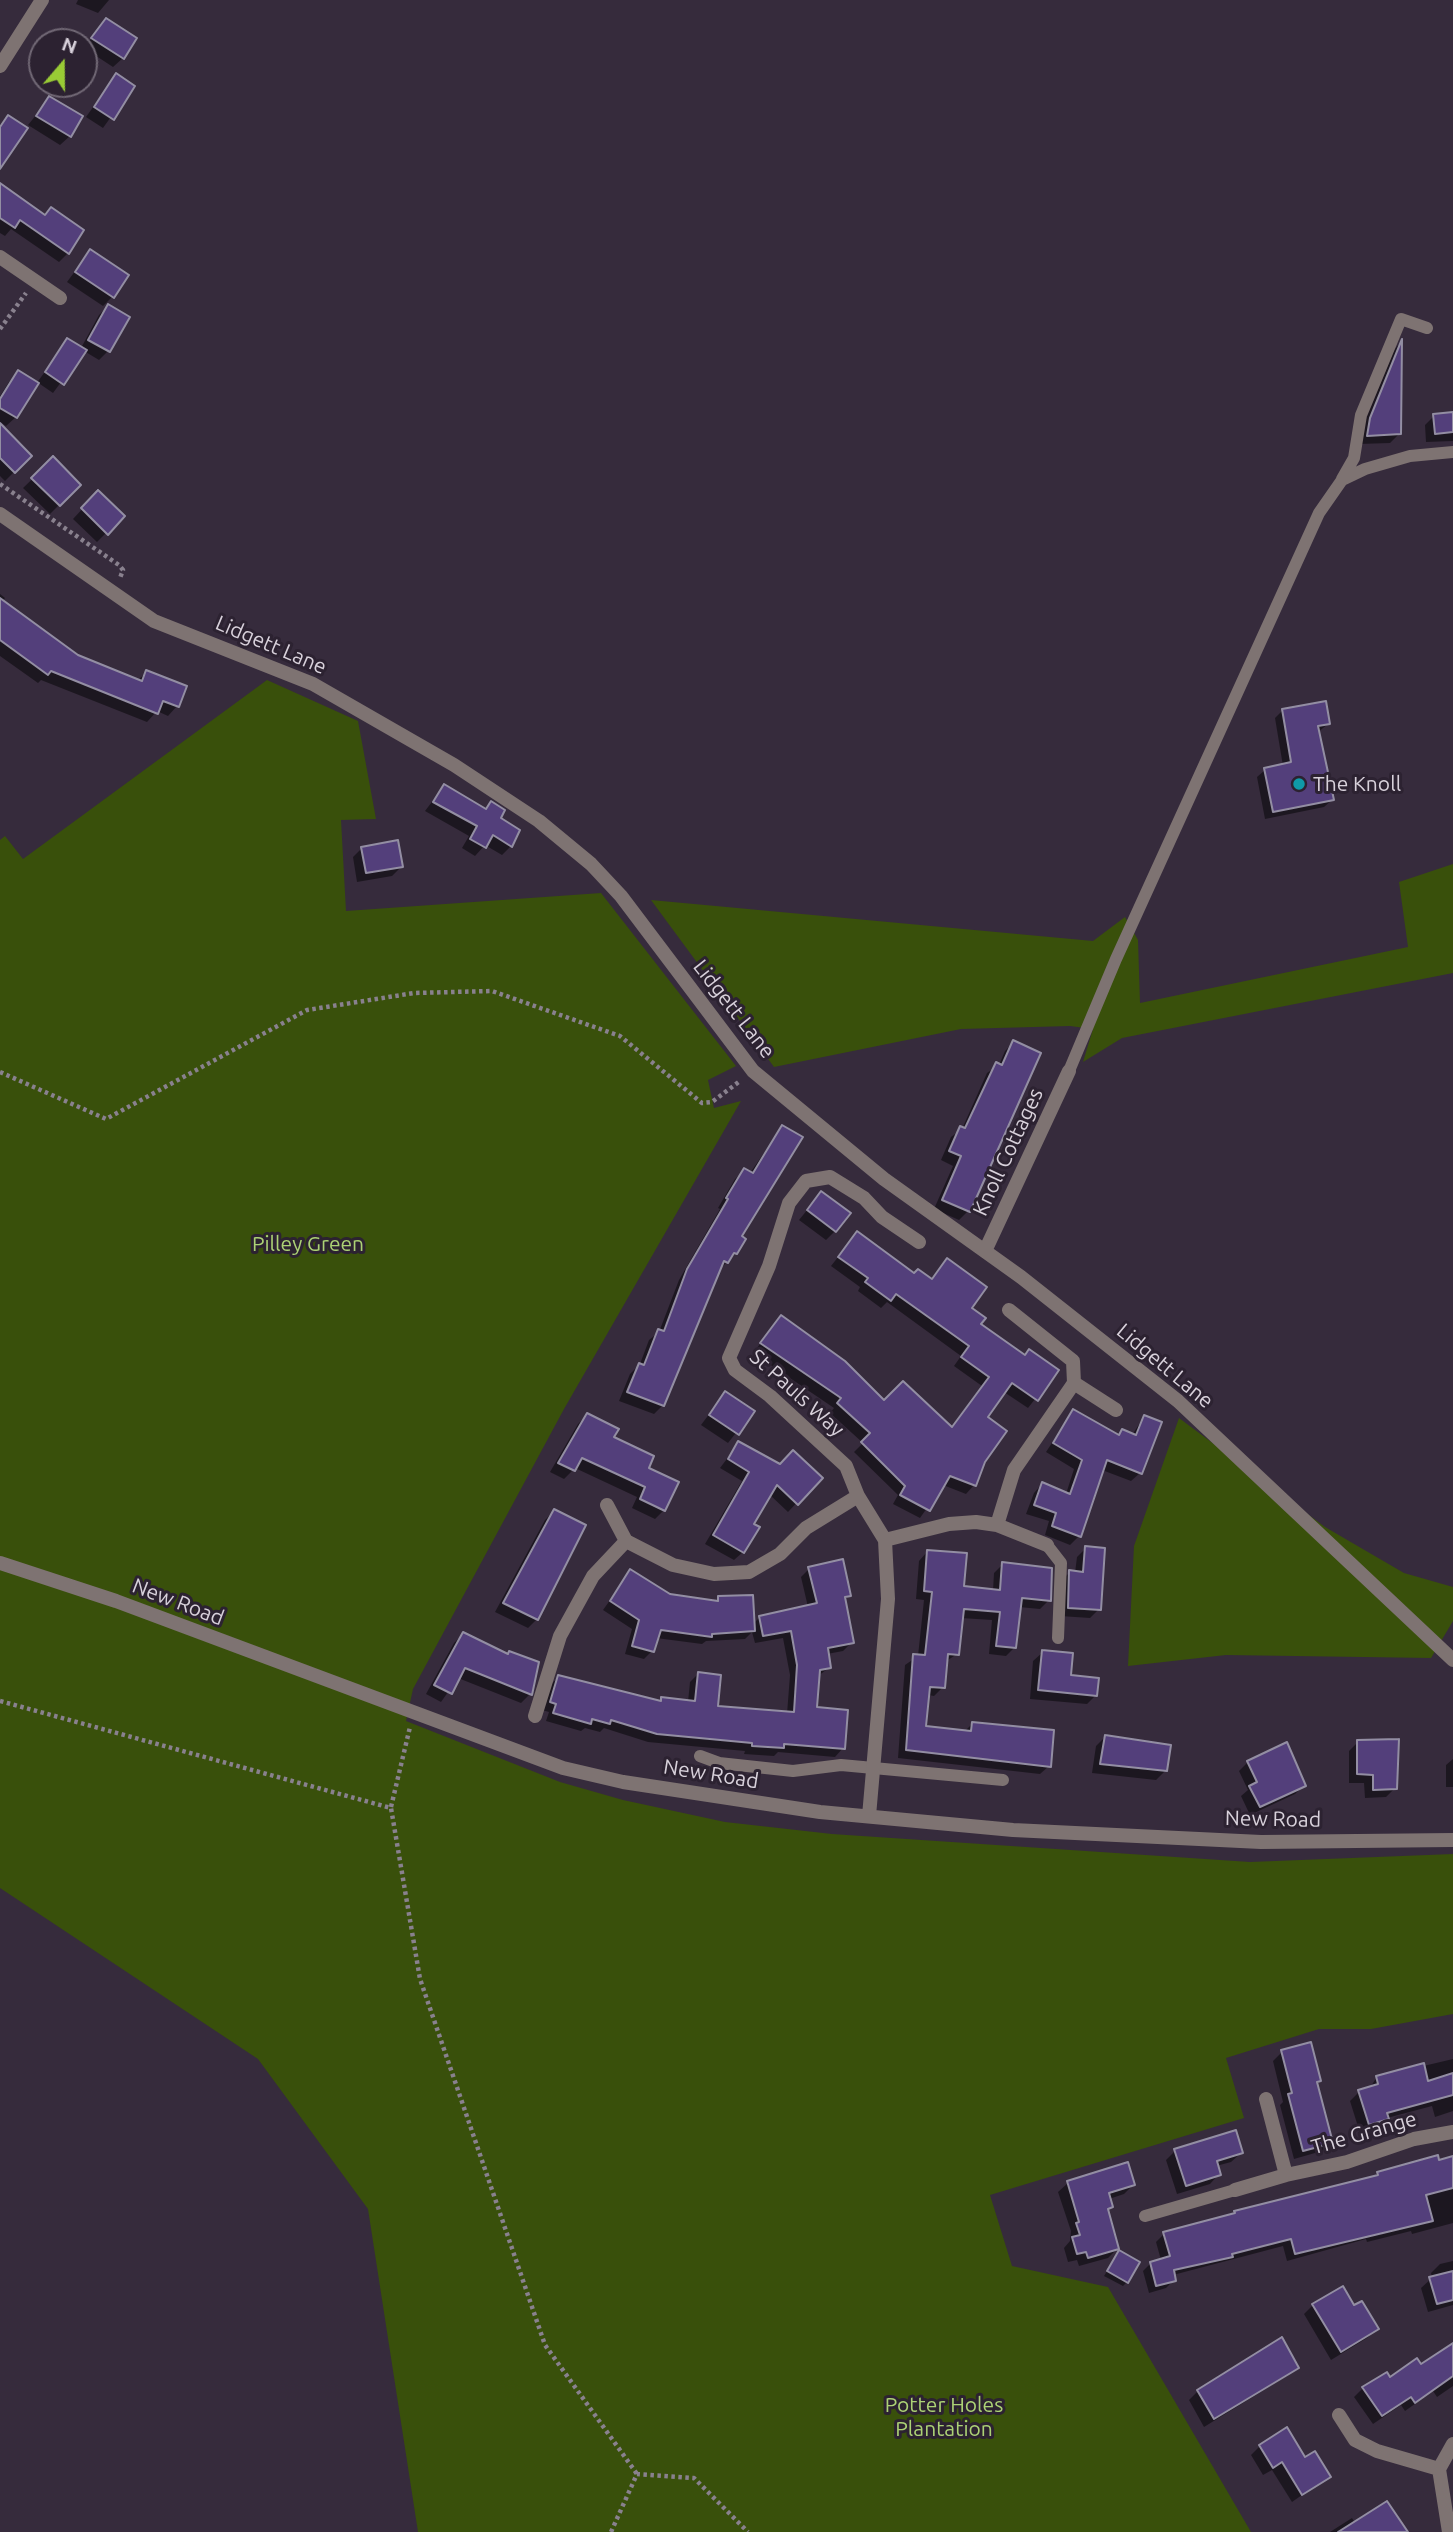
<!DOCTYPE html>
<style>
body{margin:0}
#map{position:relative;width:1453px;height:2532px;overflow:hidden;background:#362b3c;font-family:Ubuntu,sans-serif}
canvas{display:block}
.north{position:absolute;left:28px;top:28px;width:70px;height:70px;box-sizing:border-box;background:#2c2231;border:2px solid #716875;border-radius:50%;rotate:20deg;font-size:19px;font-weight:700;line-height:28px;text-align:center;color:#d8d1db}
.north::after{content:'';display:block;margin:auto;width:24px;height:32px;background:#99cb35;clip-path:polygon(50% 0,100% 100%,50% 72%,0 100%)}
</style>
<div id="map">
<canvas width="1453" height="2532"></canvas>
<div class="north">N</div>
</div>
<script>
const g = document.querySelector('canvas').getContext('2d');
g.lineJoin = 'round';
function fillPath(path, color) { g.fillStyle = color; g.fill(path, 'evenodd'); }
const toPath = rows => new Path2D(rows.map(r => 'M' + r).join(''));
function trace(path, color, width, dash) { g.strokeStyle = color; g.lineWidth = width; g.lineCap = dash ? 'butt' : 'round'; g.setLineDash(dash || []); g.stroke(path); }
function write(font, color, halo, rows, align = 'center') {
  g.font = font + ' Ubuntu,sans-serif'; g.lineWidth = 6; g.setLineDash([]); g.textBaseline = 'middle'; g.strokeStyle = halo; g.fillStyle = color; for (const [text, x, y, turn = 0] of rows) {
    g.save(); g.translate(x, y); g.rotate((+turn || 0) * Math.PI / 180); g.textAlign = isNaN(turn) ? turn : align; if (halo) g.strokeText(text, 0, 0); g.fillText(text, 0, 0); g.restore();
  }
}
fillPath(toPath([
 [267,680,358,721,376,819,341,820,346,911,601,893,736,1066,708,1080,714,1108,741,1101,564,1409,413,1689,406,1721,560,1782,623,1800,725,1822,832,1834,1250,1862,1453,1854,1453,2014,1371,2029,1319,2029,1226,2058,1244,2118,990,2195,1012,2266,1108,2287,1251,2532,418,2532,368,2209,258,2059,0,1888,0,840,5,836,23,859],
 [1453,864,1453,973,1122,1038,1083,1062,1093,1029,1070,1026,961,1029,774,1067,651,900,1093,941,1125,917,1138,940,1140,1003,1408,947,1399,882],
 [1179,1418,1325,1527,1404,1573,1453,1587,1453,1621,1431,1658,1226,1655,1128,1666,1134,1546]
]), '#39500b');
fillPath(toPath([
 [78,0,109,0,98,13,76,4],
 [106,20,123,58,113,67,84,48],
 [116,75,133,86,103,128,86,117],
 [50,98,70,136,60,145,28,125],
 [0,185,44,216,51,209,68,253,59,262,11,229,5,236,0,233],
 [90,251,112,297,103,306,67,282],
 [108,306,108,351,99,360,84,351,53,393,37,382,16,417,6,426,0,422,0,396,9,382,18,373,36,384,68,340,81,348,99,315],
 [1400,343,1399,434,1390,443,1359,444,1362,429,1394,350],
 [1453,414,1453,441,1426,442,1425,425,1434,416],
 [0,435,30,456,5,481,0,476],
 [53,459,79,485,50,514,23,488],
 [98,492,122,517,97,542,73,519],
 [0,594,5,598,2,602,77,657,137,681,147,672,185,687,177,706,168,716,157,711,147,722,41,680,38,683,0,656],
 [1283,710,1328,724,1318,732,1332,800,1324,807,1265,819,1257,777,1265,770,1283,766,1275,718],
 [444,786,484,810,491,803,511,846,502,855,485,845,475,856,462,848,469,836,425,811],
 [362,848,401,867,392,876,357,882,353,857],
 [1014,1042,968,1211,959,1220,934,1209,953,1166,941,1160,951,1137,962,1129,987,1073,999,1065,1005,1051],
 [782,1127,739,1237,736,1253,719,1270,663,1405,654,1414,619,1401,630,1374,640,1364,649,1340,659,1332,679,1280,720,1209,718,1208,735,1179,745,1170,750,1173],
 [821,1193,835,1231,826,1240,799,1220],
 [857,1233,914,1275,930,1280,947,1260,979,1325,1024,1357,1057,1371,1028,1408,1004,1392,985,1417,974,1485,966,1494,943,1485,920,1518,893,1504,898,1495,854,1452,863,1443,830,1413,834,1408,753,1353,781,1317,884,1402,950,1429,982,1386,954,1366,961,1356,887,1302,881,1308,858,1291,860,1287,831,1266],
 [725,1393,753,1411,728,1443,701,1425],
 [1073,1411,1117,1436,1122,1432,1132,1435,1144,1417,1140,1473,1131,1481,1102,1470,1079,1536,1070,1545,1045,1535,1049,1521,1026,1514,1034,1493,1042,1484,1066,1494,1074,1469,1046,1452],
 [587,1415,646,1469,664,1510,655,1519,632,1508,637,1497,575,1468,564,1479,550,1472,578,1424],
 [739,1443,780,1466,820,1478,788,1512,769,1494,751,1524,743,1552,734,1560,705,1544,742,1481,720,1468],
 [554,1511,537,1619,528,1628,495,1612,545,1520],
 [1086,1548,1099,1609,1090,1618,1060,1616,1061,1581,1070,1572,1075,1573,1077,1557],
 [927,1552,963,1588,993,1591,994,1573,1003,1564,1049,1600,1040,1609,1019,1607,1014,1648,1006,1656,989,1654,992,1620,961,1618,957,1654,945,1662,943,1687,934,1696,928,1695,924,1728,964,1732,973,1723,1049,1766,1040,1774,898,1758,905,1665,918,1656,924,1600,916,1599,919,1561],
 [809,1569,849,1595,844,1601,852,1642,843,1651,827,1654,830,1667,818,1676,815,1708,843,1748,835,1757,778,1752,774,1756,744,1754,745,1751,648,1742,604,1728,600,1732,585,1728,581,1731,546,1721,549,1712,542,1710,550,1685,559,1677,659,1702,662,1699,688,1702,690,1682,698,1674,716,1708,787,1714,790,1675,783,1638,755,1643,752,1632,745,1639,706,1641,702,1644,656,1638,652,1651,644,1659,625,1654,632,1629,603,1610,631,1571,670,1596,715,1602,719,1598,753,1624,760,1617,808,1607,801,1577],
 [463,1634,537,1670,530,1694,521,1703,458,1678,441,1702,426,1694,454,1643],
 [1043,1652,1069,1676,1096,1695,1087,1704,1030,1699,1033,1661],
 [1105,1737,1165,1771,1156,1780,1092,1773,1096,1746],
 [1358,1742,1395,1788,1386,1797,1365,1798,1364,1783,1349,1783,1349,1751],
 [1453,1759,1453,1787,1446,1787,1446,1765],
 [1248,1762,1304,1785,1295,1794,1250,1815,1241,1796,1248,1790,1239,1771],
 [1282,2052,1319,2080,1316,2084,1331,2142,1322,2151,1294,2159,1280,2105,1283,2102,1273,2061],
 [1453,2059,1453,2111,1435,2117,1432,2106,1387,2118,1378,2127,1360,2133,1350,2101,1359,2092,1369,2089,1377,2077],
 [1175,2151,1241,2153,1231,2162,1216,2166,1219,2174,1210,2184,1177,2194,1166,2160],
 [1438,2162,1453,2162,1453,2223,1412,2234,1411,2231,1367,2242,1366,2239,1287,2261,1283,2246,1173,2275,1174,2280,1166,2288,1149,2293,1143,2271,1151,2263,1161,2260,1156,2242,1164,2234,1231,2216,1235,2212,1373,2178,1378,2173],
 [1068,2183,1133,2185,1124,2194,1109,2199,1111,2207,1107,2211,1117,2249,1108,2258,1079,2266,1077,2260,1068,2262,1064,2248,1070,2241,1071,2231,1058,2192],
 [1119,2252,1127,2282,1123,2286,1104,2276],
 [1453,2261,1453,2305,1428,2312,1421,2288,1432,2278,1431,2273,1440,2264],
 [1313,2305,1353,2308,1377,2329,1367,2338,1331,2360,1304,2314],
 [1453,2345,1453,2386,1437,2397,1433,2391,1405,2411,1401,2405,1373,2424,1354,2397,1363,2388,1420,2366],
 [1297,2367,1287,2376,1204,2427,1189,2400,1198,2391],
 [1260,2446,1305,2459,1329,2476,1292,2502,1272,2470,1263,2475,1251,2455],
 [1352,2518,1355,2523,1399,2532,1330,2532]
]), '#0007');
const building = toPath([
 [106,18,137,38,124,59,91,38,106,18],
 [116,73,135,86,114,120,94,107,116,73],
 [49,96,83,116,71,137,36,116,49,96],
 [8,115,28,128,0,169,0,127,8,115],
 [0,183,45,215,51,207,84,230,69,254,20,220,15,228,0,218,0,183],
 [90,249,129,275,114,298,75,272,90,249],
 [108,304,130,317,110,352,88,340,108,304],
 [67,338,87,350,64,385,45,372,67,338],
 [1402,339,1401,434,1367,436,1370,418,1402,339],
 [18,370,39,383,17,418,0,408,0,399,18,370],
 [1453,412,1453,432,1435,434,1433,414,1453,412],
 [0,423,32,456,15,473,0,458,0,423],
 [53,456,81,485,60,506,31,478,53,456],
 [98,490,125,516,108,535,81,508,98,490],
 [0,598,78,655,142,681,146,670,187,686,179,707,163,701,158,714,51,671,48,675,0,640,0,598],
 [1326,701,1330,724,1318,726,1334,800,1273,812,1264,768,1291,762,1282,709,1326,701],
 [444,784,486,809,491,801,505,810,501,818,520,830,512,847,493,835,486,848,470,839,477,826,433,802,444,784],
 [398,840,403,867,366,873,361,847,398,840],
 [1013,1040,1041,1053,970,1212,942,1200,961,1156,949,1151,960,1126,965,1128,996,1062,1002,1065,1013,1040],
 [782,1125,803,1137,742,1236,746,1239,737,1254,734,1253,728,1263,724,1261,664,1406,627,1392,639,1363,644,1365,658,1329,664,1331,687,1269,728,1199,726,1198,744,1168,753,1173,782,1125],
 [821,1191,851,1213,836,1232,807,1210,821,1191],
 [857,1231,914,1273,918,1269,932,1279,947,1258,987,1287,972,1308,986,1318,981,1324,1025,1355,1029,1349,1059,1370,1038,1401,1012,1383,988,1417,1007,1431,985,1462,976,1486,950,1476,930,1511,900,1495,905,1486,861,1442,870,1433,837,1403,841,1398,760,1343,781,1315,845,1361,884,1400,903,1381,952,1427,989,1377,961,1357,969,1346,896,1294,891,1301,865,1282,868,1278,838,1257,857,1231],
 [725,1391,755,1411,739,1435,709,1415,725,1391],
 [1073,1409,1119,1435,1122,1429,1136,1435,1144,1415,1162,1422,1142,1474,1107,1460,1081,1537,1052,1526,1056,1513,1034,1505,1042,1482,1070,1494,1082,1460,1053,1443,1073,1409],
 [587,1413,619,1429,614,1437,654,1456,649,1468,679,1482,665,1511,640,1499,645,1487,582,1458,575,1471,558,1463,587,1413],
 [738,1441,780,1464,793,1450,823,1478,798,1505,777,1485,754,1524,760,1527,744,1553,713,1535,749,1472,728,1459,738,1441],
 [554,1509,586,1525,538,1620,503,1603,554,1509],
 [1085,1546,1105,1548,1101,1610,1068,1608,1069,1570,1083,1572,1085,1546],
 [927,1550,967,1553,964,1586,1000,1590,1002,1562,1052,1568,1051,1601,1022,1598,1016,1648,996,1646,1000,1612,964,1609,959,1655,948,1654,945,1688,930,1687,926,1726,971,1731,972,1722,1054,1730,1051,1767,906,1750,913,1654,925,1655,932,1592,924,1591,927,1550],
 [843,1559,851,1596,845,1597,854,1643,828,1648,831,1668,820,1670,817,1707,848,1710,845,1749,784,1744,784,1748,752,1746,752,1743,657,1734,611,1720,610,1724,592,1719,591,1724,553,1713,556,1704,550,1702,558,1675,661,1701,661,1697,695,1701,698,1672,721,1675,718,1706,794,1712,797,1665,791,1631,763,1636,759,1616,817,1603,808,1567,843,1559],
 [630,1569,670,1594,718,1601,718,1596,753,1595,755,1631,712,1634,712,1637,661,1630,654,1652,632,1646,639,1620,610,1601,630,1569],
 [463,1632,508,1654,509,1651,539,1662,532,1695,465,1668,452,1694,434,1685,463,1632],
 [1042,1650,1073,1653,1071,1675,1099,1678,1097,1696,1038,1690,1042,1650],
 [1105,1735,1171,1745,1167,1771,1100,1764,1105,1735],
 [1399,1739,1397,1789,1373,1790,1373,1775,1357,1774,1357,1740,1399,1739],
 [1287,1742,1306,1786,1260,1807,1249,1786,1257,1782,1247,1761,1287,1742],
 [1311,2042,1321,2081,1317,2082,1333,2143,1303,2151,1288,2094,1292,2093,1281,2050,1311,2042],
 [1424,2063,1428,2081,1453,2073,1453,2095,1387,2113,1389,2119,1369,2125,1358,2090,1378,2084,1376,2076,1424,2063],
 [1236,2130,1243,2153,1217,2161,1221,2175,1186,2186,1174,2149,1236,2130],
 [1438,2155,1439,2160,1453,2156,1453,2188,1426,2195,1433,2221,1295,2254,1291,2239,1232,2254,1233,2257,1174,2270,1176,2281,1156,2286,1150,2262,1170,2256,1163,2232,1235,2213,1234,2211,1378,2175,1377,2172,1438,2155],
 [1128,2162,1135,2185,1109,2193,1113,2207,1108,2209,1119,2249,1088,2258,1086,2252,1077,2254,1072,2237,1080,2235,1076,2223,1079,2222,1067,2181,1128,2162],
 [1119,2250,1140,2262,1128,2283,1107,2271,1119,2250],
 [1453,2271,1453,2300,1437,2304,1429,2277,1453,2271],
 [1343,2286,1354,2305,1362,2301,1379,2329,1341,2352,1312,2304,1343,2286],
 [1282,2337,1299,2368,1214,2419,1197,2390,1282,2337],
 [1453,2343,1453,2376,1415,2403,1411,2397,1382,2416,1362,2387,1387,2372,1390,2377,1417,2358,1421,2364,1453,2343],
 [1287,2427,1305,2457,1315,2451,1331,2477,1302,2495,1282,2462,1273,2468,1259,2445,1287,2427],
 [1387,2501,1408,2532,1338,2532,1387,2501]
]);
fillPath(building, '#533f7b');
trace(building, '#938ea3', 2);
trace(toPath([
 [0,329,26,293],
 [0,484,119,565,123,570,120,578],
 [0,1072,106,1119,307,1010,414,993,492,991,620,1036,702,1103,712,1102,740,1081],
 [0,1701,391,1808,420,1979,545,2345,637,2474],
 [391,1807,410,1727],
 [611,2532,637,2474,694,2478,748,2532]
]), '#89818e', 4.5, [3.5, 3.5]);
trace(toPath([
 [1342,479,1354,458,1361,415,1401,319,1427,328],
 [1069,1071,1116,959,1319,513,1342,480,1365,469,1410,456,1453,452],
 [1047,1545,1061,1563,1058,1638],
 [700,1756,719,1763,793,1771,841,1765,1003,1780],
 [1145,2216,1235,2190]
]), '#7e7372', 12);
trace(toPath([
 [0,66,42,0],
 [0,257,60,298],
 [0,514,154,621,313,684,454,765,539,821,591,864,621,896,753,1071,884,1179,1021,1277,1178,1401,1453,1660],
 [985,1251,1069,1071],
 [1009,1310,1073,1361,1074,1383],
 [607,1505,626,1541,673,1565,714,1574,749,1572,780,1554,806,1528,858,1496],
 [997,1525,1014,1470,1074,1383,1116,1410],
 [885,1540,949,1524,976,1522,997,1525,1047,1545],
 [0,1563,116,1601,563,1768,623,1782,820,1812,1013,1830,1261,1842,1453,1840],
 [535,1716,560,1636,593,1576,626,1541],
 [869,1816,888,1599,885,1540,858,1496,846,1466,770,1396,735,1370,729,1358,769,1266,789,1203,806,1181,830,1177,864,1198,882,1217,919,1242],
 [1266,2099,1286,2175],
 [1235,2190,1286,2175,1347,2162,1414,2139,1453,2132],
 [1339,2415,1355,2440,1377,2451,1439,2469],
 [1449,2532,1439,2469,1453,2444]
]), '#7e7372', 14);
for (const [x, y, r, color] of [
 [1299,784,7,"#0f9aa8"]
]) { const dot = new Path2D(); dot.arc(x, y, r, 0, 2 * Math.PI); g.fillStyle = color; g.fill(dot); trace(dot, '#2c2231', 2.5); }
write('21px', '#d8d1db', '#2c2231', [
 ["Lidgett Lane",271,645,23],
 ["Lidgett Lane",734,1009,52],
 ["Knoll Cottages",1008,1152,-65],
 ["Lidgett Lane",1165,1366,40],
 ["St Pauls Way",797,1393,42],
 ["New Road",178,1602,21],
 ["New Road",711,1774,9],
 ["New Road",1273,1819,1],
 ["The Grange",1364,2133,-16]
]);
write('21px', '#d8d1db', '#2c2231', [
 ["The Knoll",1313,784]
], 'left');
write('21px', '#acd275', '#2c2231', [
 ["Pilley Green",308,1244],
 ["Potter Holes",944,2405],
 ["Plantation",944,2429]
]);
</script>
